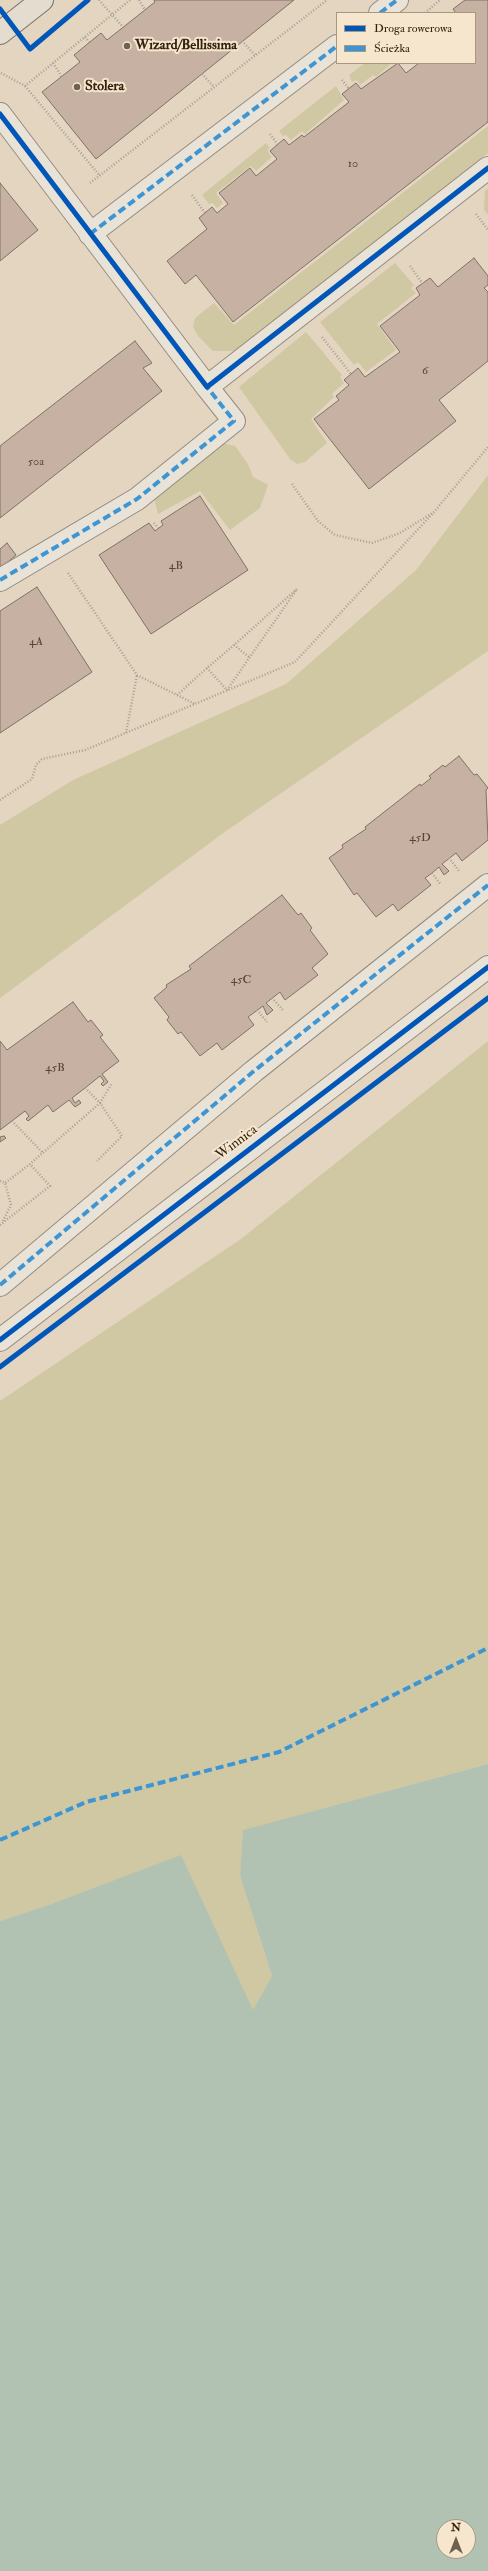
<!DOCTYPE html>
<meta charset="utf-8">
<style>
body{margin:0}
#map{position:relative;width:488px;height:2571px;overflow:hidden;background:#e4d5c1;font-family:"IM FELL Double Pica",serif}
canvas{display:block}
.legend{position:absolute;left:336px;top:12px;width:140px;height:52px;box-sizing:border-box;background:#f7e6ce;border:1px solid #a89882;margin:0;padding:5px 7px;list-style:none;font-size:12px;color:#322210}
.legend li{display:flex;align-items:center;gap:8px;height:20px}
.legend b{width:20px;border:1px solid #a89882}
.north{position:absolute;left:436px;top:2519px;width:40px;height:40px;box-sizing:border-box;background:#f7e6ce;border:1px solid #a89882;border-radius:50%;rotate:0deg;font-size:11px;font-weight:700;line-height:16px;text-align:center;color:#322210}
.north::after{content:'';display:block;margin:auto;width:14px;height:18px;background:#70614e;clip-path:polygon(50% 0,100% 100%,50% 72%,0 100%)}
</style>
<div id="map">
<canvas width="488" height="2571"></canvas>
<ul class="legend">
<li><b style="height:5px;background:#0057b8"></b>Droga rowerowa</li>
<li><b style="height:5px;background:#3d95d3"></b>Ścieżka</li>
</ul>
<div class="north">N</div>
</div>
<script>
const g = document.querySelector('canvas').getContext('2d');
g.lineJoin = 'round';
function fillPath(path, color) { g.fillStyle = color; g.fill(path, 'evenodd'); }
const toPath = rows => new Path2D(rows.map(r => 'M' + r).join(''));
function trace(path, color, width, dash) { g.strokeStyle = color; g.lineWidth = width; g.lineCap = dash ? 'butt' : 'round'; g.setLineDash(dash || []); g.stroke(path); }
function write(font, color, halo, rows, align = 'center') {
  g.font = font + ' "IM FELL Double Pica",serif'; g.lineWidth = 4; g.setLineDash([]); g.textBaseline = 'middle'; g.strokeStyle = halo; g.fillStyle = color; for (const [text, x, y, turn = 0] of rows) {
    g.save(); g.translate(x, y); g.rotate((+turn || 0) * Math.PI / 180); g.textAlign = isNaN(turn) ? turn : align; if (halo) g.strokeText(text, 0, 0); g.fillText(text, 0, 0); g.restore();
  }
}
fillPath(toPath([
 [365,63,392,63,376,77,373,75,360,85,357,80,352,82,349,75],
 [336,86,344,100,305,134,302,131,291,140,286,135,283,136,279,131],
 [488,126,488,153,246,344,235,351,213,351,198,336,193,327,195,318,214,303,234,325],
 [266,143,270,148,267,150,272,157,256,171,251,166,216,193,223,203,217,208,213,203,209,204,202,195],
 [488,188,488,215,484,210,485,191],
 [395,263,414,285,411,288,416,293,377,324,396,350,366,372,358,362,354,365,320,322],
 [306,332,342,375,340,377,344,383,332,394,334,397,311,419,327,443,305,462,297,464,290,459,239,387],
 [223,443,235,446,248,464,253,477,268,485,260,508,230,530,200,491,158,514,154,498],
 [488,475,488,651,226,831,0,998,0,825,73,780,286,684,416,570],
 [488,1041,488,1764,244,1830,240,1876,272,1976,253,2011,54,1903,0,1921,0,1401,241,1239]
]), '#cfc8a3');
fillPath(toPath([
 [488,1764,488,2571,0,2571,0,1921,54,1903,181,1855,253,2010,272,1976,240,1876,243,1830],
 [444,2527,468,2527,468,2551,444,2551]
]), '#b1c2b3');
const building = toPath([
 [154,0,294,0,96,159,42,92,80,62,74,55,101,33,107,40,155,2,154,0],
 [465,0,488,0,488,122,233,322,196,275,185,284,167,261,207,229,199,218,212,207,217,213,228,204,219,193,250,168,256,176,277,159,270,151,284,139,289,145,302,135,304,137,349,102,342,94,356,83,361,89,398,63,406,73,419,63,475,63,475,13,456,13,453,9,465,0],
 [0,183,38,230,0,261,0,183],
 [474,258,488,276,488,285,484,288,488,292,488,361,439,400,456,421,369,489,314,419,339,400,336,396,349,385,344,380,358,368,365,377,400,352,380,326,420,295,416,288,430,278,438,287,474,258],
 [135,341,152,363,143,368,162,391,0,518,0,446,135,341],
 [200,496,248,570,151,634,99,555,149,523,155,531,163,525,161,521,200,496],
 [7,543,16,555,0,569,0,549,7,543],
 [37,587,92,672,0,733,0,611,37,587],
 [459,756,474,775,477,774,488,788,486,790,488,840,462,861,456,853,442,864,449,871,444,875,439,867,432,873,425,878,431,885,398,911,393,904,376,917,357,893,354,895,329,858,343,848,342,845,366,829,365,827,420,784,421,786,431,778,429,776,443,765,445,767,459,756],
 [282,895,298,915,301,913,312,928,310,930,328,954,312,968,318,975,285,1000,280,992,266,1003,273,1010,267,1015,263,1006,248,1017,254,1025,222,1050,217,1043,200,1056,181,1032,178,1034,167,1020,169,1017,154,998,167,987,166,985,191,969,189,966,282,895],
 [73,1002,88,1022,91,1020,103,1035,100,1037,119,1061,102,1074,108,1082,103,1086,101,1084,104,1081,100,1076,85,1088,72,1098,75,1103,79,1100,81,1103,75,1107,69,1100,53,1112,48,1105,28,1121,26,1119,29,1116,25,1111,0,1130,0,1041,7,1050,73,1002],
 [4,1136,6,1138,0,1142,0,1137,4,1136]
]);
fillPath(building, '#c6b1a3');
trace(building, '#7c7266', 1);
const minor = toPath([
 [380,13,397,0],
 [0,114,207,387,488,168],
 [90,234,337,46],
 [0,580,137,499,234,421,207,387],
 [0,1285,254,1071,488,885],
 [0,1340,488,967]
]);
const major = toPath([
 [0,33,42,0]
]);
trace(minor, '#958b7d', 24);
trace(major, '#7c7266', 24);
trace(toPath([
 [99,0,123,27],
 [139,0,145,10],
 [425,13,440,0],
 [85,37,90,43],
 [242,41,255,55],
 [53,63,62,77],
 [1,73,25,86,130,0],
 [202,74,214,87],
 [342,80,349,89],
 [25,86,100,176],
 [270,134,278,145],
 [90,183,327,0],
 [192,195,205,213],
 [476,214,488,230],
 [410,266,423,284],
 [322,337,351,374],
 [292,484,318,521,335,535,372,543,400,533,434,512,488,447],
 [154,523,159,529],
 [68,573,137,675,195,704],
 [234,645,249,657],
 [177,695,207,668,234,645,297,589,227,690,207,668],
 [126,733,137,675],
 [0,800,32,779,36,765,42,759,85,750,295,662,434,512],
 [449,858,459,871],
 [432,873,441,885],
 [272,998,283,1010],
 [257,1010,267,1022],
 [85,1088,100,1103,112,1083],
 [12,1121,43,1153],
 [0,1181,5,1183,30,1164,100,1103,122,1136,97,1161],
 [3,1221,11,1205,5,1183],
 [0,1225,50,1186,30,1164]
]), '#a79f96', 2.5, [1, 2]);
trace(minor, '#e9e2d7', 22);
trace(major, '#e5dcd0', 22);
trace(toPath([
 [380,13,397,0],
 [90,234,337,46],
 [0,580,137,499,234,421,207,387],
 [0,1285,254,1071,488,885],
 [0,1840,86,1802,279,1752,488,1648]
]), '#3d95d3', 4, [8, 4]);
trace(toPath([
 [0,9,30,49,88,0],
 [0,114,207,387,488,168],
 [0,1340,488,967],
 [0,1367,488,998]
]), '#0057b8', 5);
for (const [x, y, r, color] of [
 [127,46,4,"#70614e"],
 [77,87,4,"#70614e"]
]) { const dot = new Path2D(); dot.arc(x, y, r, 0, 2 * Math.PI); g.fillStyle = color; g.fill(dot); trace(dot, '#f7e6ce', 1.5); }
write('12px', '#574635', null, [
 ["10",353,164],
 ["6",425,371],
 ["50a",36,462],
 ["4B",176,566],
 ["4A",36,642],
 ["45D",420,838],
 ["45C",241,980],
 ["45B",55,1068]
]);
write('bold 14px', '#322210', '#f7e6ce', [
 ["Wizard/Bellissima",135,46],
 ["Stolera",85,87]
], 'left');
write('14px', '#322210', '#f7e6ce', [
 ["Winnica",237,1143,-37]
]);
</script>
